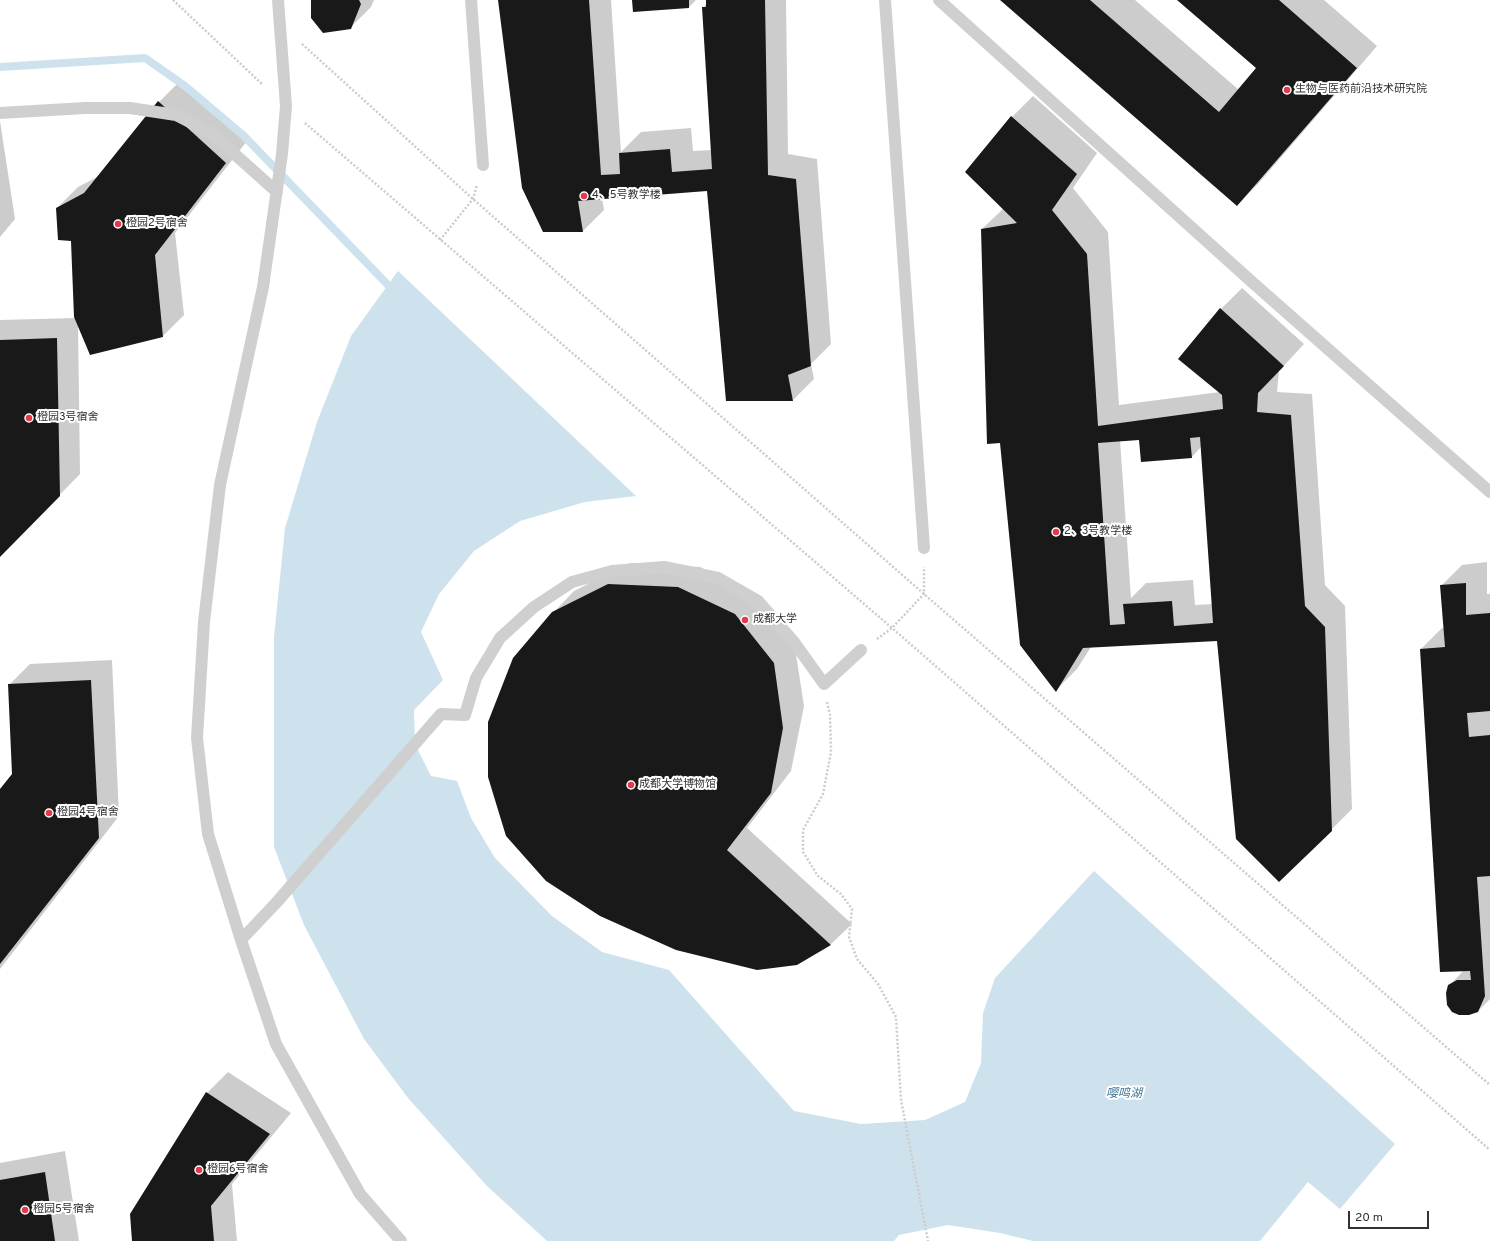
<!DOCTYPE html>
<meta charset="utf-8">
<style>
body{margin:0}
#map{position:relative;width:1490px;height:1241px;overflow:hidden;background:#fff;font-family:Overpass,sans-serif}
canvas{display:block}
.scale{position:absolute;left:1348px;top:1211px;width:81px;height:18px;box-sizing:border-box;border:2px solid #323232;border-top:0;padding-left:5px;font-size:12px;line-height:14px;white-space:nowrap;color:#323232;-webkit-text-stroke:3px #fff;paint-order:stroke}
</style>
<div id="map">
<canvas width="1490" height="1241"></canvas>
<div class="scale">20 m</div>
</div>
<script>
const g = document.querySelector('canvas').getContext('2d');
g.lineJoin = 'round';
function fillPath(path, color) { g.fillStyle = color; g.fill(path, 'evenodd'); }
const toPath = rows => new Path2D(rows.map(r => 'M' + r).join(''));
function trace(path, color, width, dash) { g.strokeStyle = color; g.lineWidth = width; g.lineCap = dash ? 'butt' : 'round'; g.setLineDash(dash || []); g.stroke(path); }
function write(font, color, halo, rows, align = 'center') {
  g.font = font + ' Overpass,"Noto Sans SC",sans-serif'; g.lineWidth = 4; g.setLineDash([]); g.textBaseline = 'middle'; g.strokeStyle = halo; g.fillStyle = color; for (const [text, x, y, turn = 0] of rows) {
    g.save(); g.translate(x, y); g.rotate((+turn || 0) * Math.PI / 180); g.textAlign = isNaN(turn) ? turn : align; if (halo) g.strokeText(text, 0, 0); g.fillText(text, 0, 0); g.restore();
  }
}
fillPath(toPath([
 [398,271,636,496,585,502,520,521,474,551,439,594,421,632,443,680,414,710,415,744,431,776,457,781,471,818,495,858,552,916,602,952,669,970,794,1111,861,1124,925,1120,965,1102,981,1063,983,1013,995,978,1094,871,1395,1144,1340,1209,1308,1182,1260,1241,1033,1241,1000,1233,948,1225,899,1235,894,1241,547,1241,487,1186,408,1098,364,1039,304,925,274,847,274,637,285,528,317,422,351,336]
]), '#cde2ed');
fillPath(toPath([
 [312,0,374,0,371,7,350,28],
 [499,0,611,0,621,152,641,132,691,128,693,151,712,150,703,8,707,3,707,0,786,0,788,154,817,159,831,344,811,364,814,379,793,400,708,190,602,198,604,210,583,231,544,231],
 [633,0,696,0,689,7],
 [1002,0,1135,0,1239,90,1257,68,1179,0,1324,0,1377,46,1258,184,1237,205],
 [180,81,247,141,175,233,184,315,163,336,78,323,80,474,0,556,0,320,75,318,72,241,57,208,78,187,99,176,159,102],
 [1033,96,1097,153,1073,188,1108,232,1119,405,1220,392,1180,359,1221,309,1242,288,1304,344,1279,371,1277,392,1312,394,1325,585,1345,606,1352,809,1331,830,1218,640,1091,647,1077,669,1056,690,982,229,1004,208,966,172,1012,117],
 [1140,439,1191,458,1201,447,1213,604,1195,605,1193,580,1146,583,1131,598,1120,440],
 [0,121,15,219,0,237],
 [1487,562,1487,594,1490,594,1490,999,1478,1011,1449,986,1464,970,1421,649,1442,628,1445,628,1441,586,1462,565],
 [630,563,700,567,756,593,794,641,804,706,791,771,747,828,852,924,831,944,797,964,553,613,574,591],
 [112,660,119,816,0,969,0,790,13,774,9,685,30,664],
 [228,1072,291,1113,232,1184,237,1241,133,1241,131,1214,207,1093],
 [65,1151,79,1241,0,1241,0,1163]
]), '#0003');
trace(toPath([
 [0,67,145,58,185,86,243,135,388,285]
]), '#cde2ed', 8);
fillPath(toPath([
 [311,0,359,0,361,4,351,29,323,33,311,18],
 [498,0,589,0,601,175,620,174,619,153,670,149,672,172,712,169,702,7,706,7,706,0,765,0,768,175,796,179,811,366,788,375,793,401,726,401,707,191,578,201,583,232,543,232,522,188],
 [632,0,689,0,689,8,633,12],
 [1000,0,1090,0,1219,112,1256,68,1177,0,1279,0,1357,68,1237,206],
 [158,101,226,163,155,255,163,337,90,355,74,317,71,241,58,240,56,208,84,193],
 [1011,116,1077,174,1052,210,1087,254,1098,426,1223,409,1222,395,1178,359,1220,308,1284,366,1258,393,1257,412,1291,415,1305,606,1325,627,1332,831,1279,882,1236,839,1217,641,1083,648,1056,692,1020,645,1000,443,987,444,981,229,1017,223,965,172],
 [1200,437,1213,623,1174,626,1172,601,1123,604,1125,624,1110,625,1098,443,1139,440,1141,462,1192,458,1190,438],
 [57,338,60,496,0,557,0,340],
 [1466,583,1466,615,1490,613,1490,711,1467,713,1469,737,1490,735,1490,876,1477,877,1485,996,1478,1012,1469,1015,1459,1015,1452,1012,1447,1005,1446,993,1448,985,1457,980,1471,980,1470,971,1440,972,1420,649,1445,647,1440,585],
 [608,584,678,587,735,614,774,663,783,728,771,793,727,850,831,945,797,965,757,970,676,950,600,916,546,881,506,836,488,777,488,722,513,658,552,612],
 [91,680,99,838,0,964,0,789,12,774,8,684],
 [206,1092,270,1134,211,1206,214,1241,132,1241,130,1214],
 [45,1172,55,1241,0,1241,0,1180]
]), '#191919');
trace(toPath([
 [173,0,263,85],
 [302,44,473,199,924,594,1490,1085],
 [305,123,892,628,1490,1150],
 [440,240,473,199,477,185],
 [877,639,892,628,924,594,924,567],
 [827,702,830,715,831,752,823,794,803,830,803,852,818,876,841,894,852,909,849,937,857,959,878,984,896,1017,901,1100,928,1241]
]), '#ccc', 2.5, [2, 2]);
trace(toPath([
 [278,0,286,106,282,154,263,287,220,485,204,622,197,738,208,834,241,940,276,1044,360,1194,401,1241],
 [471,0,483,165],
 [885,0,924,548],
 [939,0,1252,282,1490,492],
 [0,113,85,108,130,108,176,115,211,133,277,192],
 [241,940,276,903,441,714,465,715,476,678,500,638,534,607,572,582,612,571,664,567,718,578,758,601,794,642,824,684,861,650]
]), '#cfcfcf', 12);
for (const [x, y, r, color] of [
 [1287,90,4,"#e5384c"],
 [584,196,4,"#e5384c"],
 [118,224,4,"#e5384c"],
 [29,418,4,"#e5384c"],
 [1056,532,4,"#e5384c"],
 [745,620,4,"#e5384c"],
 [631,785,4,"#e5384c"],
 [49,813,4,"#e5384c"],
 [199,1170,4,"#e5384c"],
 [25,1210,4,"#e5384c"]
]) { const dot = new Path2D(); dot.arc(x, y, r, 0, 2 * Math.PI); g.fillStyle = color; g.fill(dot); trace(dot, '#fff', 1.5); }
write('11px', '#323232', '#fff', [
 ["生物与医药前沿技术研究院",1295,90],
 ["4、5号教学楼",592,196],
 ["橙园2号宿舍",126,224],
 ["橙园3号宿舍",37,418],
 ["2、3号教学楼",1064,532],
 ["成都大学",753,620],
 ["成都大学博物馆",639,785],
 ["橙园4号宿舍",57,813],
 ["橙园6号宿舍",207,1170],
 ["橙园5号宿舍",33,1210]
], 'left');
write('italic 12px', '#3f7795', '#fff', [
 ["嘤鸣湖",1124,1095]
]);
</script>
